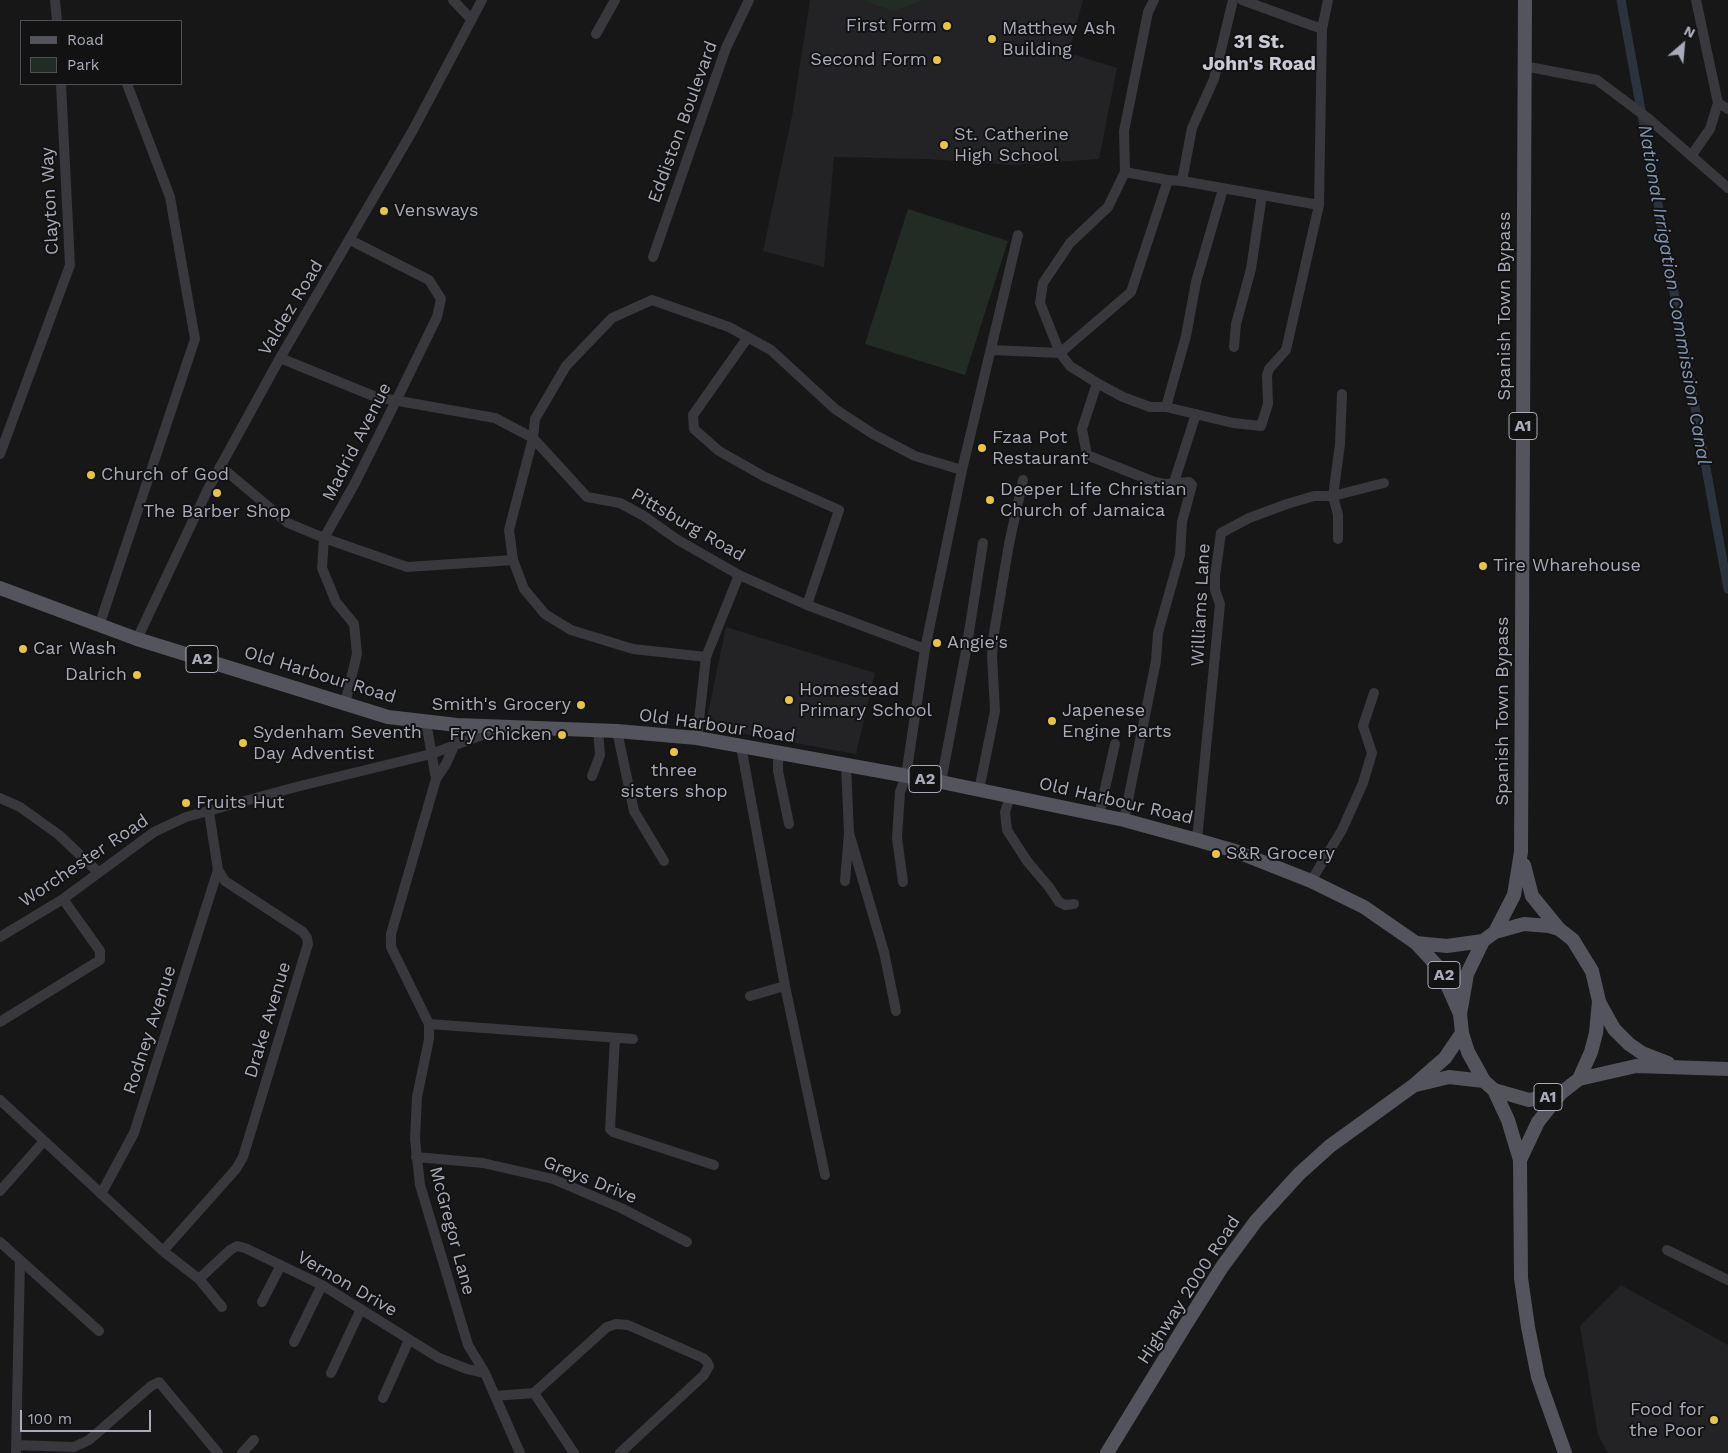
<!DOCTYPE html>
<style>
body{margin:0}
#map{position:relative;width:1728px;height:1453px;overflow:hidden;background:#171718;font-family:"Work Sans",sans-serif}
canvas{display:block}
.legend{position:absolute;left:20px;top:20px;width:162px;height:65px;box-sizing:border-box;background:#121213;border:1px solid #4e5055;margin:0;padding:6px 9px;list-style:none;font-size:15px;color:#a9acb8}
.legend li{display:flex;align-items:center;gap:10px;height:25px}
.legend b{width:25px;border:1px solid #4e5055}
.north{position:absolute;left:1658px;top:20px;width:50px;height:50px;-webkit-text-stroke:4px #121213;paint-order:stroke;rotate:27deg;font-size:14px;font-weight:700;line-height:20px;text-align:center;color:#a9acb8}
.north::after{content:'';display:block;margin:auto;width:18px;height:22px;background:#a9acb8;clip-path:polygon(50% 0,100% 100%,50% 72%,0 100%)}
.scale{position:absolute;left:20px;top:1410px;width:131px;height:22px;box-sizing:border-box;border:2px solid #a9acb8;border-top:0;padding-left:6px;font-size:15px;line-height:18px;white-space:nowrap;color:#a9acb8;-webkit-text-stroke:4px #121213;paint-order:stroke}
</style>
<div id="map">
<canvas width="1728" height="1453"></canvas>
<ul class="legend">
<li><b style="height:6px;background:#54555c"></b>Road</li>
<li><b style="height:14px;background:#232b25"></b>Park</li>
</ul>
<div class="north">N</div>
<div class="scale">100 m</div>
</div>
<script>
const g = document.querySelector('canvas').getContext('2d');
g.lineJoin = 'round';
function fillPath(path, color) { g.fillStyle = color; g.fill(path, 'evenodd'); }
const toPath = rows => new Path2D(rows.map(r => 'M' + r).join(''));
function trace(path, color, width, dash) { g.strokeStyle = color; g.lineWidth = width; g.lineCap = dash ? 'butt' : 'round'; g.setLineDash(dash || []); g.stroke(path); }
function write(font, color, halo, rows, align = 'center') {
  g.font = font + ' "Work Sans",sans-serif'; g.lineWidth = 4; g.setLineDash([]); g.textBaseline = 'middle'; g.strokeStyle = halo; g.fillStyle = color; for (const [text, x, y, turn = 0] of rows) {
    g.save(); g.translate(x, y); g.rotate((+turn || 0) * Math.PI / 180); g.textAlign = isNaN(turn) ? turn : align; if (halo) g.strokeText(text, 0, 0); g.fillText(text, 0, 0); g.restore();
  }
}
fillPath(toPath([
 [810,0,1083,0,1070,48,1072,54,1117,68,1099,159,1012,165,927,159,834,157,824,267,763,251,792,116],
 [726,627,875,673,856,754,705,727],
 [1621,1285,1728,1345,1728,1453,1608,1453,1598,1435,1580,1326]
]), '#232325');
fillPath(toPath([
 [862,0,924,0,893,11],
 [908,209,1008,241,965,375,865,344]
]), '#232b25');
trace(toPath([
 [1621,0,1728,589]
]), '#2d333c', 9);
trace(toPath([
 [55,0,57,21],
 [453,0,471,19],
 [1242,0,1322,29],
 [596,34,615,0],
 [1524,66,1597,80,1649,119,1728,188],
 [1718,103,1728,109],
 [1691,156,1710,129,1718,103,1696,0],
 [1125,172,1168,180],
 [1182,181,1192,128,1214,79,1233,0],
 [653,257,726,48,749,0],
 [748,337,693,415,694,429,719,451,765,477,839,510,807,605],
 [1234,347,1236,324,1251,269,1262,195],
 [991,350,1060,353,1131,292,1168,180,1182,181,1319,205],
 [280,358,376,397,495,418,533,438,587,497,620,503,644,516,678,540,739,575,807,605,925,649],
 [1097,383,1123,397,1150,407,1166,407,1233,423,1261,426,1268,404,1267,375,1269,369,1286,350,1319,205,1322,29,1328,0],
 [1166,407,1186,336,1196,282,1223,189],
 [0,454,70,265,61,84],
 [220,466,288,523,324,538,407,567,513,560],
 [1174,482,1196,414],
 [1338,539,1338,515,1333,496,1384,483],
 [100,623,195,339,170,197,127,84],
 [137,639,208,489,280,358,413,130,482,0],
 [706,657,633,649,571,630,545,614,524,589,513,560,509,530,533,438,535,419,566,366,612,318,652,300,729,327,771,350,835,409,873,434,915,456,962,470],
 [345,704,357,654,354,624,336,602,322,568,324,538,355,483,396,401,437,317,441,299,429,280,350,240],
 [426,722,436,779],
 [457,725,454,746,446,764,436,779,391,934,391,947,429,1024,429,1039,417,1097,415,1139,420,1185,468,1345,485,1373,520,1453],
 [617,731,634,811,664,861],
 [697,738,706,657,739,575],
 [741,746,785,986,825,1175],
 [778,753,778,771,789,824],
 [592,776,600,755,598,730],
 [941,782,966,651,983,543],
 [979,790,995,711,992,655,994,633,1009,544,1023,480],
 [1010,797,1005,812,1007,830,1027,861,1049,887,1059,902,1065,905,1074,904],
 [0,798,20,807,59,835,98,872],
 [1099,815,1115,744],
 [1124,820,1156,661,1158,633,1180,555,1182,522,1192,485,1189,482,1165,484,1152,481,1087,455,1082,429,1097,383,1070,366,1060,353,1040,303,1043,283,1070,243,1108,207,1125,172,1124,131,1148,12,1154,0],
 [849,833,884,952,896,1011],
 [1197,840,1220,604,1215,590,1215,576,1221,533,1249,518,1287,504,1314,496,1333,496,1340,444,1342,394],
 [845,881,849,833,846,765],
 [1311,881,1342,830,1363,783,1372,753,1363,726,1374,693],
 [903,882,897,838,900,792,906,776,925,649,962,470,1018,235],
 [0,937,63,899,154,832,186,817,296,787,431,754,501,728],
 [750,996,785,986],
 [0,1022,100,960,100,951,63,899],
 [429,1024,633,1039],
 [615,1038,610,1129,613,1132,714,1165],
 [0,1100,163,1251,199,1279,222,1307],
 [416,1157,483,1163,553,1179,621,1208,687,1242],
 [0,1191,44,1141],
 [101,1194,134,1133,218,870],
 [0,1242,99,1331],
 [1667,1250,1728,1280],
 [163,1251,236,1169,243,1157,308,944,307,938,303,932,225,881,218,870,209,812],
 [199,1279,230,1250,237,1246,245,1248,322,1285,439,1358,467,1369,485,1373],
 [262,1302,281,1265],
 [294,1342,322,1285],
 [331,1373,361,1309],
 [534,1393,607,1327,616,1324,628,1325,703,1358,707,1362,709,1366,704,1375,620,1453],
 [495,1396,534,1393,574,1453],
 [383,1398,409,1340],
 [17,1445,74,1447,89,1440,151,1386,159,1382,218,1453],
 [16,1453,20,1260],
 [242,1453,254,1440]
]), '#38383d', 10);
trace(toPath([
 [0,588,137,639,388,717,457,725,617,731,697,738,941,782,1124,820,1197,840,1235,851,1311,881,1364,907,1416,943,1440,969,1460,1014],
 [1524,865,1532,896,1559,929],
 [1524,924,1549,926,1559,929,1573,940,1592,971,1599,1001,1596,1033,1591,1052,1579,1079,1561,1093,1529,1100,1494,1090,1484,1081,1468,1052,1462,1033,1460,1014,1467,974,1483,941,1495,932,1524,924],
 [1495,932,1514,895,1521,852,1525,0],
 [1416,943,1447,946,1483,941],
 [1599,1002,1614,1029,1629,1044,1642,1053,1668,1063],
 [1579,1079,1636,1066,1728,1069],
 [1416,1085,1449,1077,1484,1081],
 [1494,1090,1508,1120,1520,1160,1521,1278,1528,1327,1538,1377,1565,1453],
 [1520,1160,1538,1122,1561,1093],
 [1107,1453,1186,1324,1222,1267,1256,1221,1299,1174,1330,1146,1413,1086,1445,1058,1462,1033]
]), '#54555c', 14);
for (const [x, y, r, color] of [
 [947,26,5,"#e8c53f"],
 [992,39,5,"#e8c53f"],
 [937,60,5,"#e8c53f"],
 [944,145,5,"#e8c53f"],
 [384,211,5,"#e8c53f"],
 [982,448,5,"#e8c53f"],
 [91,475,5,"#e8c53f"],
 [217,493,5,"#e8c53f"],
 [990,500,5,"#e8c53f"],
 [1483,566,5,"#e8c53f"],
 [937,643,5,"#e8c53f"],
 [23,649,5,"#e8c53f"],
 [137,675,5,"#e8c53f"],
 [789,700,5,"#e8c53f"],
 [581,705,5,"#e8c53f"],
 [1052,721,5,"#e8c53f"],
 [562,735,5,"#e8c53f"],
 [243,743,5,"#e8c53f"],
 [674,752,5,"#e8c53f"],
 [186,803,5,"#e8c53f"],
 [1216,854,5,"#e8c53f"],
 [1714,1420,5,"#e8c53f"]
]) { const dot = new Path2D(); dot.arc(x, y, r, 0, 2 * Math.PI); g.fillStyle = color; g.fill(dot); trace(dot, '#121213', 2); }
for (const [x, y, w] of [
 [1523,426,28],
 [202,659,32],
 [925,779,32],
 [1444,975,32],
 [1548,1097,28]
]) { const box = new Path2D(); box.roundRect(x - w / 2, y - 13.5, w, 27, 4); g.fillStyle = '#121213'; g.fill(box); trace(box, '#a9acb8', 1); }
write('bold 16px', '#a9acb8', null, [
 ["A1",1523,426],
 ["A2",202,659],
 ["A2",925,779],
 ["A2",1444,975],
 ["A1",1548,1097]
]);
write('18px', '#a9acb8', '#121213', [
 ["First Form",937,26,"right"],
 ["Matthew Ash",1002,29],
 ["Building",1002,50],
 ["Second Form",927,60,"right"],
 ["St. Catherine",954,135],
 ["High School",954,156],
 ["Vensways",394,211],
 ["Fzaa Pot",992,438],
 ["Restaurant",992,459],
 ["Church of God",101,475],
 ["Deeper Life Christian",1000,490],
 ["Church of Jamaica",1000,511],
 ["The Barber Shop",217,512,"center"],
 ["Tire Wharehouse",1493,566],
 ["Angie's",947,643],
 ["Car Wash",33,649],
 ["Dalrich",127,675,"right"],
 ["Homestead",799,690],
 ["Primary School",799,711],
 ["Smith's Grocery",571,705,"right"],
 ["Japenese",1062,711],
 ["Engine Parts",1062,732],
 ["Sydenham Seventh",253,733],
 ["Day Adventist",253,754],
 ["Fry Chicken",552,735,"right"],
 ["three",674,771,"center"],
 ["sisters shop",674,792,"center"],
 ["Fruits Hut",196,803],
 ["S&R Grocery",1226,854],
 ["Food for",1704,1410,"right"],
 ["the Poor",1704,1431,"right"]
], 'left');
write('18px', '#a9acb8', '#121213', [
 ["Eddiston Boulevard",683,122,-70],
 ["Clayton Way",50,201,-93],
 ["Spanish Town Bypass",1505,306,-90],
 ["Valdez Road",291,308,-59],
 ["Madrid Avenue",357,442,-63],
 ["Pittsburg Road",688,525,30],
 ["Williams Lane",1201,605,-87],
 ["Old Harbour Road",320,675,17],
 ["Spanish Town Bypass",1503,711,-90],
 ["Old Harbour Road",717,726,8],
 ["Old Harbour Road",1116,801,13],
 ["Worchester Road",84,861,-34],
 ["Drake Avenue",268,1020,-73],
 ["Rodney Avenue",150,1030,-72],
 ["Greys Drive",590,1180,22],
 ["McGregor Lane",452,1231,75],
 ["Vernon Drive",347,1284,30],
 ["Highway 2000 Road",1189,1290,-57]
]);
write('bold 19px', '#cacbd4', '#121213', [
 ["31 St.",1259,42],
 ["John's Road",1259,64]
]);
write('italic 19px', '#8295b1', '#121213', [
 ["National Irrigation Commission Canal",1674,295,80]
]);
</script>
